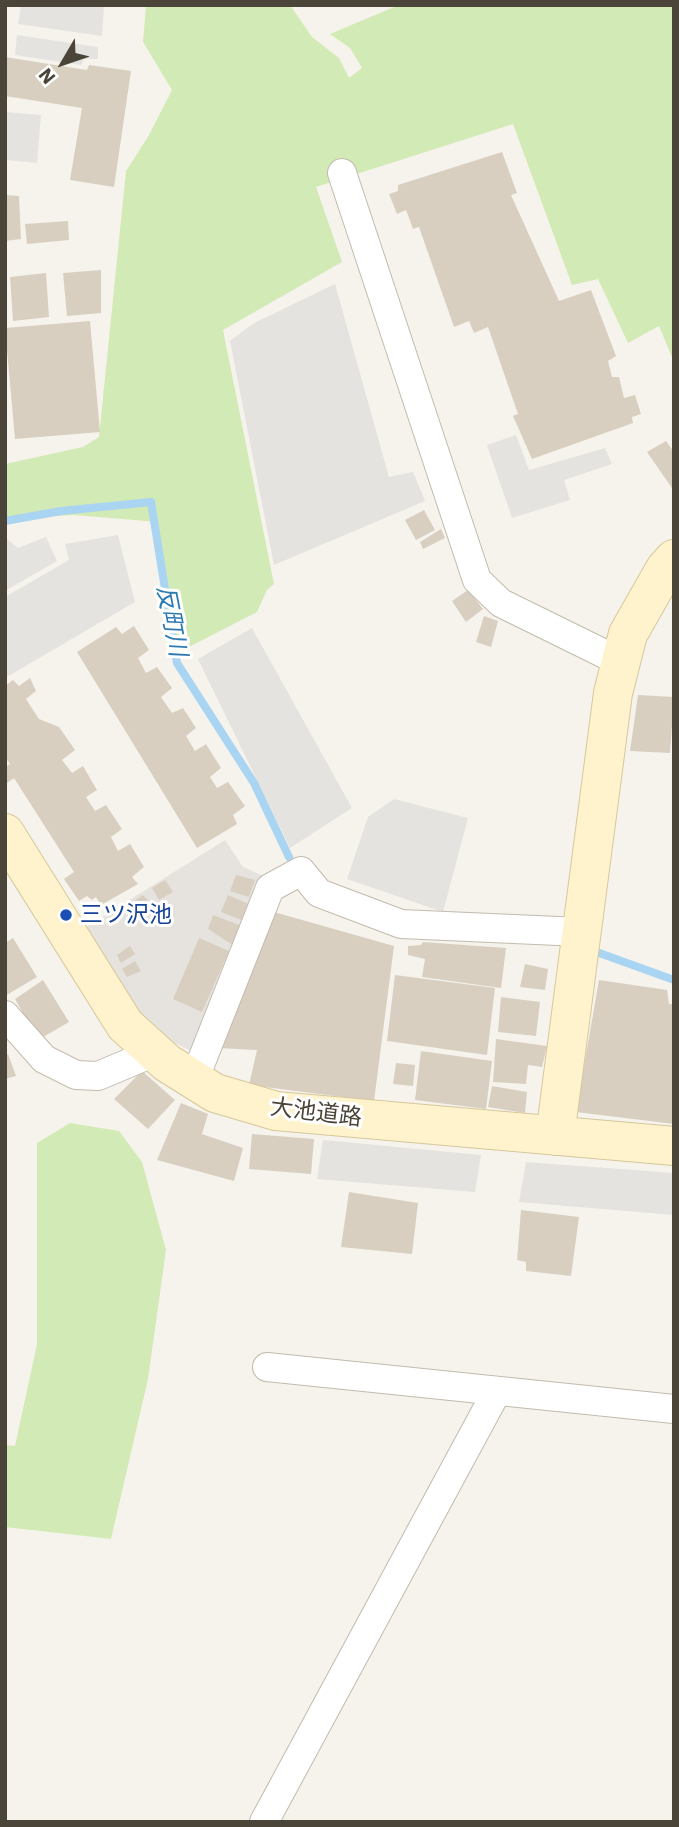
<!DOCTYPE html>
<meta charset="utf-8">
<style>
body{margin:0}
#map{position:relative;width:679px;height:1827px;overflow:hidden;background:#f6f3ec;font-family:"IBM Plex Sans",sans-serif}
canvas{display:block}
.frame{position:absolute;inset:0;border:7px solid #4b4439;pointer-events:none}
.north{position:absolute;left:28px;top:28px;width:70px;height:70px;-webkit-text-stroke:5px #fff;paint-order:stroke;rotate:231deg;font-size:19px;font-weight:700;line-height:28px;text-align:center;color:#4b4439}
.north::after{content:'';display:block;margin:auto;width:24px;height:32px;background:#4b4439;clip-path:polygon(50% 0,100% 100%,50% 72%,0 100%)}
</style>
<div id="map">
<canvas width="679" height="1827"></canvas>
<div class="frame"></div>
<div class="north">N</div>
</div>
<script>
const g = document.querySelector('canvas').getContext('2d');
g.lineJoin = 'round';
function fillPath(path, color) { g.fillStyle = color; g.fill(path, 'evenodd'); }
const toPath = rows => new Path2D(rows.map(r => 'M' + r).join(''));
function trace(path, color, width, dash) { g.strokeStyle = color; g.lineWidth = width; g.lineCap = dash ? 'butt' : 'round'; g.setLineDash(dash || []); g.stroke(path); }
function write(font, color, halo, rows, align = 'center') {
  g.font = font + ' "IBM Plex Sans","Noto Sans JP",sans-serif'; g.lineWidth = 6; g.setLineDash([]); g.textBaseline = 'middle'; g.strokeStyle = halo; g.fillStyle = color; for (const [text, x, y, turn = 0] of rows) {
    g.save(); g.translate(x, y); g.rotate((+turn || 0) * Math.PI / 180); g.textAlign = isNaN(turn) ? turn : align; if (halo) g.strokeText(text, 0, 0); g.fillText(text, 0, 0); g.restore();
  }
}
fillPath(toPath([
 [225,840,243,867,263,876,193,1052,171,1041,153,1028,137,1010,85,928]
]), '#e6e2dd');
fillPath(toPath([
 [146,5,290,5,312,37,339,58,349,78,362,68,350,48,330,34,399,5,671,5,674,8,674,362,659,326,628,343,598,279,572,285,513,124,316,187,342,262,223,330,274,584,267,590,257,612,179,652,158,522,74,515,5,519,5,464,83,447,99,437,126,171,149,135,172,90,143,42],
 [70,1123,119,1131,142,1162,166,1250,148,1379,111,1539,5,1527,5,1445,15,1446,37,1344,37,1143]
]), '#d2eab5');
fillPath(toPath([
 [21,5,104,5,102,36,18,24],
 [17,35,98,47,98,59,84,59,81,65,15,55],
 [5,112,41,115,37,163,5,160],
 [335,284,389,477,413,472,425,501,274,565,230,341,254,323],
 [516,435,529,470,605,448,612,464,564,480,570,500,512,518,487,445],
 [118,535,135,602,5,678,5,597,69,560,65,544],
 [5,537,18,548,46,537,57,561,5,591],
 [252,628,352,808,290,848,198,659],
 [394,799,468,818,443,912,347,879,368,817],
 [323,1140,481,1155,475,1192,317,1179],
 [526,1162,674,1173,674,1215,519,1202]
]), '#e5e3e0');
trace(toPath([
 [5,521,61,511,151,502,177,663,254,783,289,857],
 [591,950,674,980]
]), '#a9d4f2', 8);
fillPath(toPath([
 [5,57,87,70,89,65,131,71,114,187,70,180,82,108,5,96],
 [502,152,517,193,511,195,559,301,591,290,616,356,608,361,612,377,619,377,624,398,635,395,641,414,632,417,633,423,532,459,513,416,518,414,488,327,474,333,469,321,454,327,419,227,413,229,406,210,397,214,389,194,398,191,398,185],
 [5,195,19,196,21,239,5,241],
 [68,221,69,240,27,244,25,224],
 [101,270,101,313,67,316,63,273],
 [46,273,49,317,13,321,10,277],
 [90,321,100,432,15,439,5,328],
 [666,441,674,452,674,491,647,452],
 [424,510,435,530,416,540,405,520],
 [441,529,445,538,423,549,420,542],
 [468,590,483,609,466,622,452,601],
 [484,616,498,621,491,647,476,642],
 [134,626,149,650,138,658,146,673,157,667,172,688,161,697,172,713,183,708,196,728,186,736,195,751,206,744,221,768,210,777,217,788,228,782,245,806,233,815,237,824,197,848,77,652,116,627,122,634],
 [30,678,36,691,26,699,39,719,59,727,75,750,62,760,72,773,83,766,97,790,86,797,95,811,106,805,122,829,111,837,118,851,130,844,144,867,132,877,138,884,101,905,96,897,92,900,87,896,79,901,64,879,74,872,14,778,7,783,5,781,5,767,10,764,5,757,5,686,13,680,19,686],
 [638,695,674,697,670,753,630,751],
 [236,875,255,880,249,897,230,891],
 [165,880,173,892,159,900,152,888],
 [143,895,150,903,134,914,128,905],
 [228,895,251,905,244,921,221,912],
 [274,912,394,946,374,1101,249,1085,257,1050,217,1048],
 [213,915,242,926,234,946,208,929],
 [13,938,37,977,5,996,5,943],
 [199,938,229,951,202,1012,173,999],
 [423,942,506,948,501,988,422,977,425,959,408,955,408,946,421,945],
 [130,946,135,954,121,963,117,955],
 [135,961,141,971,127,977,122,969],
 [525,964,548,969,545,990,520,987],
 [395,975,495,988,487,1055,387,1041],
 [43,980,69,1022,38,1040,15,999],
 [599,980,667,990,669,1004,674,1004,674,1124,576,1112],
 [501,997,540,1002,536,1036,498,1032],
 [496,1039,547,1046,542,1067,528,1065,526,1084,493,1082],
 [421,1051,492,1061,486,1109,415,1100],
 [8,1054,16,1076,5,1079,5,1055],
 [396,1063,415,1065,413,1086,393,1084],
 [142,1071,175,1100,148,1129,114,1099],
 [492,1086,527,1092,525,1113,488,1107],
 [181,1103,208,1114,202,1134,243,1148,234,1181,157,1160],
 [252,1134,314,1139,311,1174,249,1169],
 [349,1192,418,1203,412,1254,341,1247],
 [521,1210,579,1217,571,1276,526,1271,526,1262,517,1260]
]), '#d8cfc1');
const street = toPath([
 [342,173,477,580,501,603,621,662],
 [5,1015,44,1059,76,1075,98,1076,155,1052],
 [194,1080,270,888,301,871,319,893,401,924,581,932],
 [267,1367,674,1409],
 [264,1822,497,1391]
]);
const secondary = toPath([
 [5,833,125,1025,167,1063,215,1093,276,1111,674,1146],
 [555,1136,613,693,628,634,665,569,674,559]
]);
trace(street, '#c2bbae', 30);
trace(secondary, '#d6c79b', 40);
trace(street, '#fff', 28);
trace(secondary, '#fff3cd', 38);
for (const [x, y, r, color] of [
 [66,915,7,"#1a4fb4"]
]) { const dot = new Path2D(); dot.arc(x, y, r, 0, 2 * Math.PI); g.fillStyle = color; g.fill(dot); trace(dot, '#fff', 2.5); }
write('23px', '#164399', '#fff', [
 ["三ツ沢池",80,915]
], 'left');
write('23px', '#4b4439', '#fff', [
 ["大池道路",316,1113,7]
]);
write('italic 24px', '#2e7ab2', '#fff', [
 ["反町川",171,621,79]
]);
</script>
